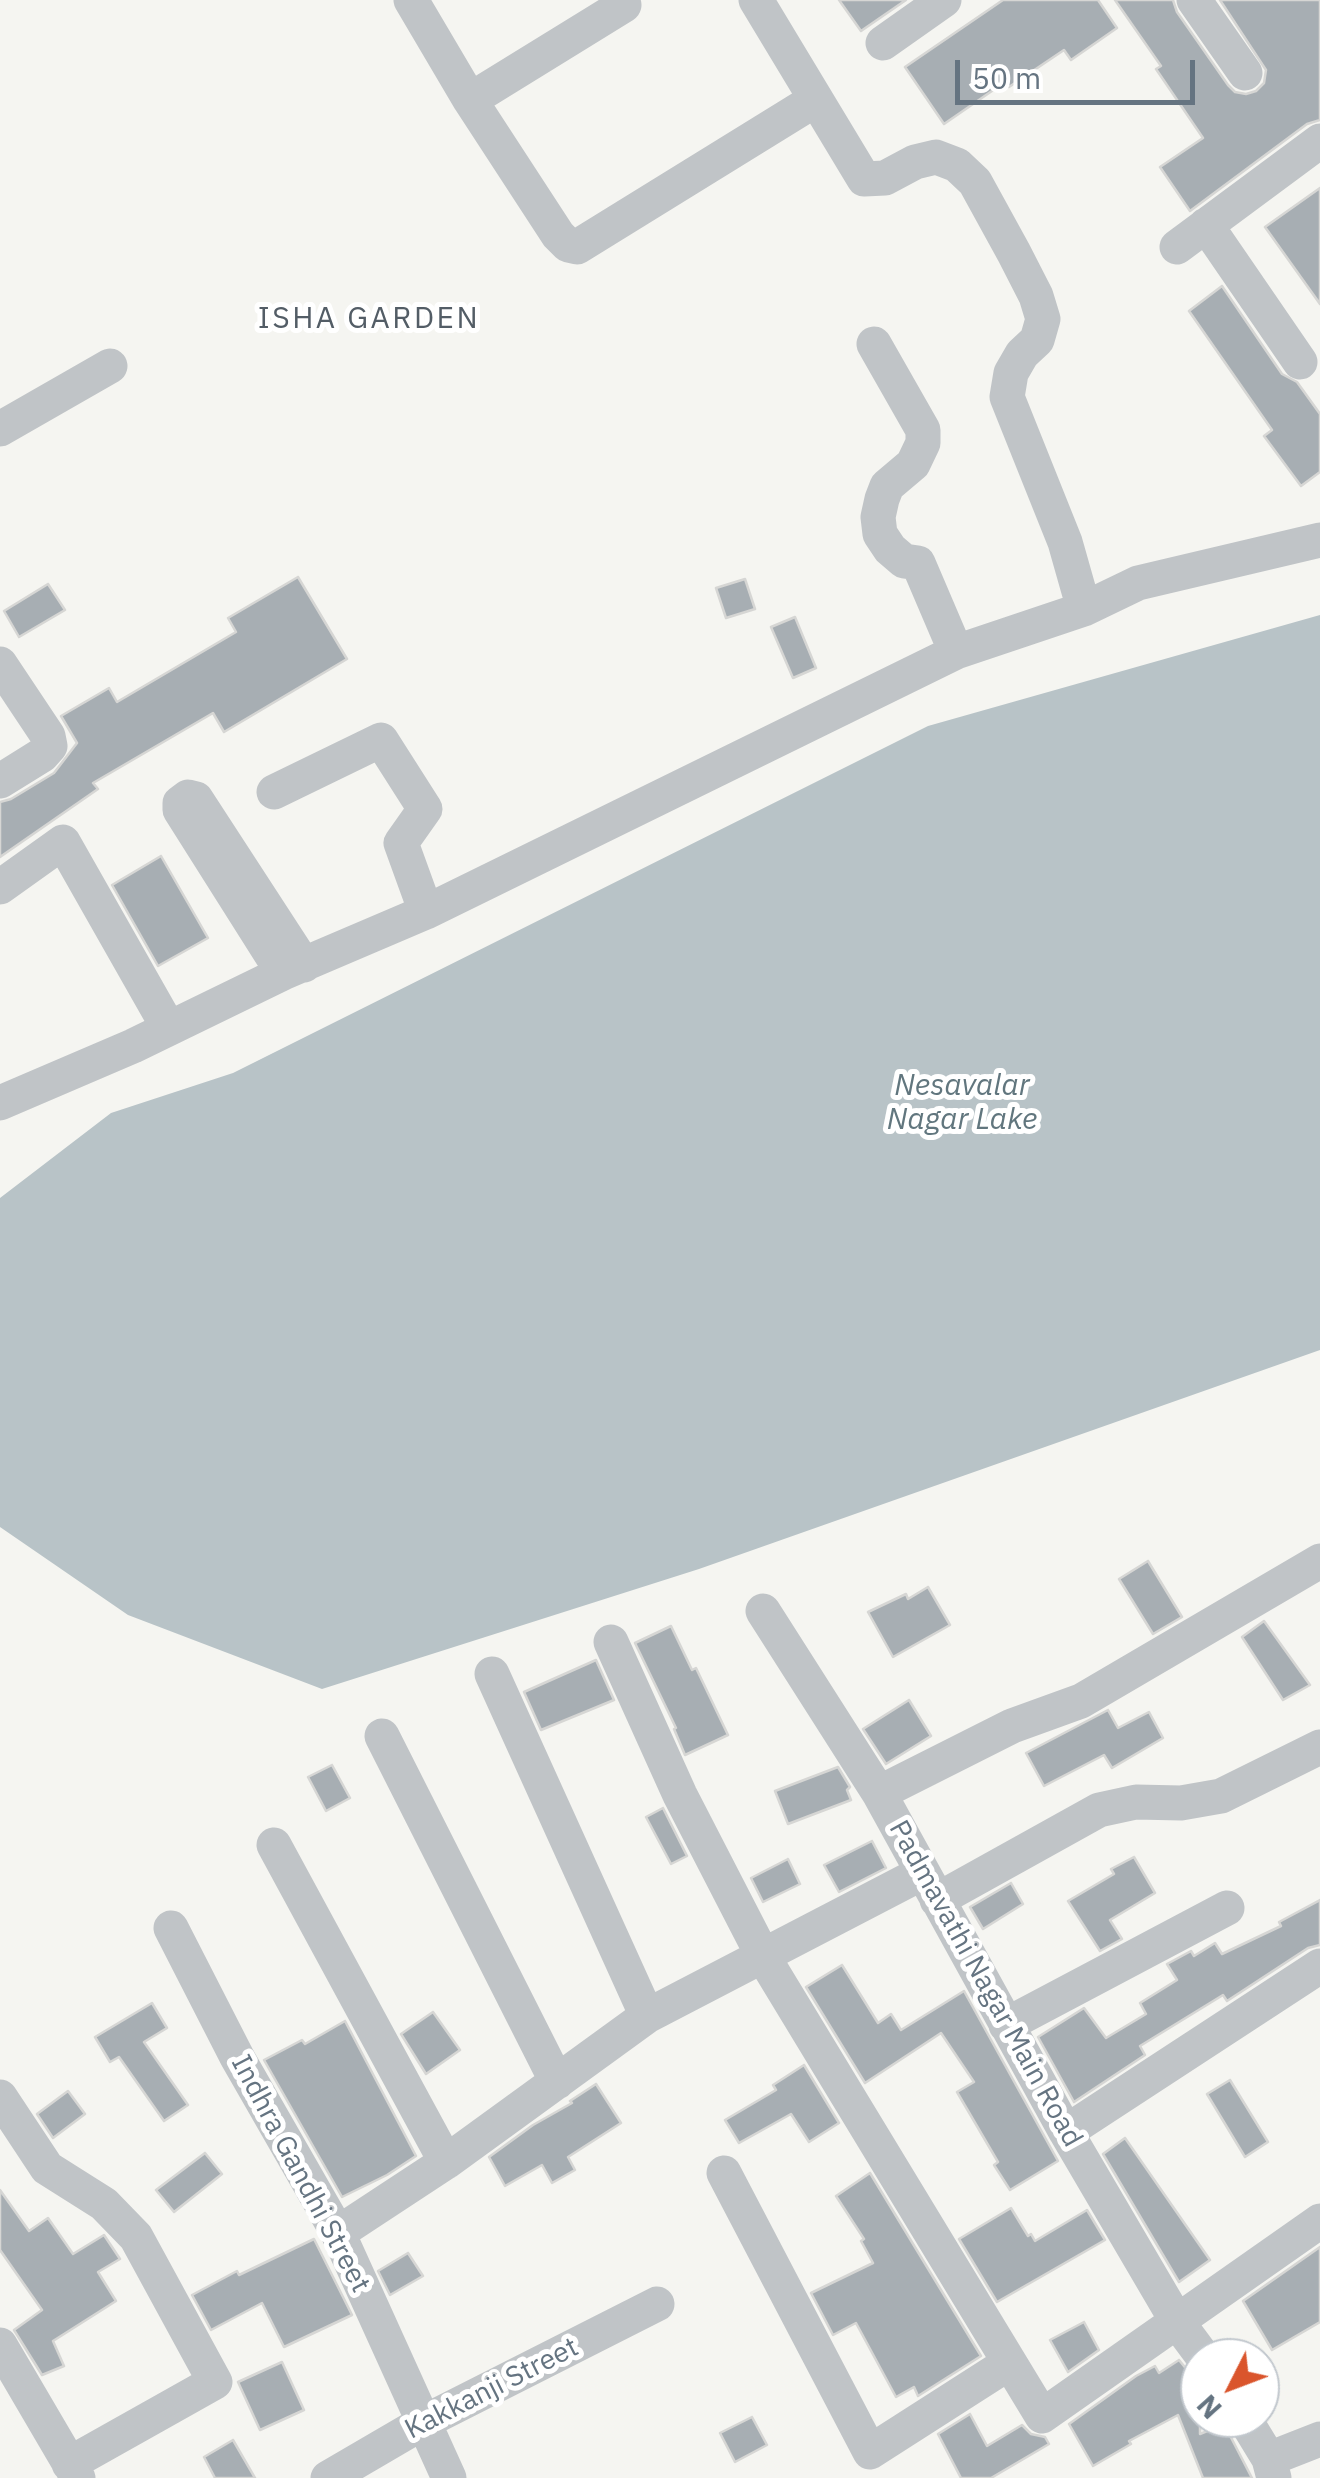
<!DOCTYPE html>
<style>
body{margin:0}
#map{position:relative;width:1320px;height:2478px;overflow:hidden;background:#f5f5f1;font-family:"IBM Plex Sans",sans-serif}
canvas{display:block}
.north{position:absolute;left:1180px;top:2338px;width:100px;height:100px;box-sizing:border-box;background:#fff;border:2px solid #c1c7cd;border-radius:50%;rotate:228deg;font-size:28px;font-weight:700;line-height:40px;text-align:center;color:#657481}
.north::after{content:'';display:block;margin:auto;width:35px;height:45px;background:#da552c;clip-path:polygon(50% 0,100% 100%,50% 72%,0 100%)}
.scale{position:absolute;left:955px;top:60px;width:240px;height:45px;box-sizing:border-box;border:5px solid #657481;border-top:0;padding-left:12px;font-size:30px;line-height:35px;white-space:nowrap;color:#657481;-webkit-text-stroke:8px #fff;paint-order:stroke}
</style>
<div id="map">
<canvas width="1320" height="2478"></canvas>
<div class="north">N</div>
<div class="scale">50 m</div>
</div>
<script>
const g = document.querySelector('canvas').getContext('2d');
g.lineJoin = 'round';
function fillPath(path, color) { g.fillStyle = color; g.fill(path, 'evenodd'); }
const toPath = rows => new Path2D(rows.map(r => 'M' + r).join(''));
function trace(path, color, width, dash) { g.strokeStyle = color; g.lineWidth = width; g.lineCap = dash ? 'butt' : 'round'; g.setLineDash(dash || []); g.stroke(path); }
function write(font, color, halo, rows, align = 'center') {
  g.font = font + ' "IBM Plex Sans",sans-serif'; g.lineWidth = 10; g.setLineDash([]); g.textBaseline = 'middle'; g.strokeStyle = halo; g.fillStyle = color; for (const [text, x, y, turn = 0] of rows) {
    g.save(); g.translate(x, y); g.rotate((+turn || 0) * Math.PI / 180); g.textAlign = isNaN(turn) ? turn : align; if (halo) g.strokeText(text, 0, 0); g.fillText(text, 0, 0); g.restore();
  }
}
fillPath(toPath([
 [1320,615,1320,1350,699,1569,322,1689,128,1615,0,1527,0,1198,111,1113,233,1073,928,726]
]), '#b8c3c7');
const building = toPath([
 [839,0,906,0,861,31,839,0],
 [1003,0,1098,0,1117,28,1071,60,1064,50,1009,87,1005,82,944,124,905,67,1003,0],
 [1115,0,1173,0,1177,12,1228,85,1235,92,1246,94,1256,91,1264,83,1266,70,1220,0,1320,0,1320,120,1307,124,1190,211,1160,167,1203,138,1156,69,1161,66,1115,0],
 [1320,188,1320,304,1265,227,1320,188],
 [1222,286,1282,374,1297,382,1320,414,1320,472,1301,486,1264,436,1272,430,1189,311,1222,286],
 [298,577,347,659,224,732,213,713,93,783,98,789,0,857,0,802,11,799,54,773,77,743,61,716,109,688,117,702,236,632,228,618,298,577],
 [745,579,755,609,726,618,716,588,745,579],
 [48,584,65,610,19,637,4,611,48,584],
 [795,617,816,668,793,678,771,627,795,617],
 [161,856,208,938,158,966,112,885,161,856],
 [1148,1561,1182,1617,1153,1634,1119,1579,1148,1561],
 [928,1587,950,1625,893,1657,868,1612,906,1594,908,1599,928,1587],
 [1264,1621,1310,1685,1283,1700,1242,1637,1264,1621],
 [671,1626,692,1670,696,1668,728,1735,685,1755,674,1729,676,1728,635,1643,671,1626],
 [596,1660,614,1700,541,1730,524,1692,596,1660],
 [909,1700,931,1736,886,1764,863,1729,909,1700],
 [1108,1710,1118,1728,1149,1712,1163,1738,1112,1768,1104,1755,1044,1786,1026,1753,1108,1710],
 [332,1765,350,1798,326,1811,308,1777,332,1765],
 [838,1767,850,1787,847,1790,851,1800,788,1824,775,1791,838,1767],
 [663,1808,687,1856,671,1864,646,1817,663,1808],
 [872,1841,886,1868,839,1892,824,1865,872,1841],
 [1134,1857,1155,1893,1110,1920,1122,1939,1100,1951,1068,1901,1114,1874,1111,1869,1134,1857],
 [788,1859,800,1884,763,1902,751,1878,788,1859],
 [1011,1883,1023,1904,983,1929,970,1907,1011,1883],
 [1320,1900,1320,1945,1308,1948,1227,2001,1223,1995,1140,2046,1145,2055,1074,2102,1038,2037,1084,2008,1106,2038,1146,2014,1140,2003,1177,1980,1167,1964,1191,1951,1194,1956,1215,1943,1222,1954,1281,1926,1279,1922,1320,1900],
 [842,1965,878,2023,891,2014,901,2030,964,1991,1058,2161,1010,2190,994,2165,998,2162,957,2092,974,2082,941,2033,865,2083,806,1987,842,1965],
 [152,2003,167,2028,144,2042,188,2105,164,2121,119,2057,110,2062,95,2037,152,2003],
 [433,2012,460,2050,426,2074,401,2034,433,2012],
 [345,2021,416,2156,387,2175,342,2197,264,2060,302,2040,305,2044,345,2021],
 [804,2065,839,2123,809,2142,791,2114,739,2143,725,2120,776,2090,773,2085,804,2065],
 [1230,2080,1268,2142,1245,2157,1207,2094,1230,2080],
 [596,2084,621,2123,568,2157,575,2170,552,2183,542,2165,505,2186,489,2157,533,2125,572,2103,570,2101,596,2084],
 [68,2091,85,2114,53,2138,37,2114,68,2091],
 [1125,2138,1210,2260,1179,2282,1103,2154,1125,2138],
 [205,2153,222,2174,174,2212,156,2190,205,2153],
 [870,2173,981,2356,918,2396,914,2387,896,2397,856,2323,833,2335,811,2293,873,2263,861,2241,864,2239,836,2196,870,2173],
 [0,2190,29,2231,48,2218,73,2254,104,2235,120,2259,98,2272,116,2301,53,2341,64,2366,42,2375,14,2330,42,2310,0,2250,0,2190],
 [1011,2208,1028,2236,1031,2234,1035,2241,1087,2210,1105,2240,997,2302,959,2239,1011,2208],
 [314,2239,352,2315,284,2347,262,2303,211,2330,192,2295,237,2271,239,2275,314,2239],
 [1320,2247,1320,2322,1272,2350,1243,2301,1320,2247],
 [408,2253,423,2276,390,2295,378,2271,408,2253],
 [1084,2322,1099,2350,1068,2372,1050,2340,1084,2322],
 [1179,2360,1188,2371,1200,2378,1200,2434,1224,2424,1252,2478,1203,2478,1178,2415,1129,2441,1131,2444,1093,2466,1069,2424,1136,2376,1155,2366,1159,2373,1179,2360],
 [282,2362,304,2410,260,2430,238,2382,282,2362],
 [970,2414,987,2446,1022,2425,1031,2434,1045,2437,1049,2444,991,2478,961,2478,938,2434,970,2414],
 [752,2417,767,2445,735,2462,720,2433,752,2417],
 [233,2440,255,2478,215,2478,204,2457,233,2440]
]);
fillPath(building, '#a7aeb3');
trace(building, '#d6d6d4', 2.5);
trace(toPath([
 [411,0,470,100,558,235,568,245,577,247,815,100],
 [756,0,864,179,885,178,915,162,936,157,957,165,975,182,1014,253,1036,296,1043,319,1037,340,1022,354,1011,373,1007,397,1065,542,1084,609],
 [1194,0,1245,73],
 [883,43,944,0],
 [470,100,624,5],
 [1206,225,1300,362],
 [1177,247,1320,141],
 [874,344,923,430,923,443,913,464,887,486,882,499,878,517,880,534,890,549,904,561,918,563,956,652],
 [0,429,110,366],
 [0,664,48,736,50,746,42,755,0,781],
 [274,792,381,740,425,809,401,843,426,912],
 [0,887,63,842,168,1027],
 [283,973,180,810,180,803,188,797,196,799,304,965],
 [0,1103,133,1046,283,973,426,912,956,652,1084,609,1138,583,1320,540],
 [763,1611,879,1793,1066,2132,1178,2323,1204,2358],
 [611,1642,680,1795,764,1958,1042,2416,1320,2221],
 [492,1674,647,2016],
 [382,1736,557,2082],
 [879,1793,1012,1726,1081,1701,1320,1561],
 [274,1845,446,2162],
 [937,1900,1099,1810,1136,1802,1181,1803,1221,1796,1320,1747],
 [171,1928,237,2057,338,2233,449,2478],
 [1006,2025,1227,1908],
 [0,2097,47,2168,104,2204,136,2237,215,2382,69,2464],
 [1066,2132,1320,1966],
 [724,2173,870,2452,1009,2363],
 [338,2233,446,2162,647,2016,922,1873],
 [0,2345,78,2478],
 [1244,2418,1269,2459,1274,2478],
 [1269,2459,1320,2439],
 [328,2478,424,2422,657,2304]
]), '#c0c4c7', 35);
write('28px', '#657481', '#fff', [
 ["Padmavathi Nagar Main Road",985,1984,61],
 ["Indhra Gandhi Street",300,2174,62],
 ["Kakkanji Street",492,2389,-27]
]);
g.letterSpacing = '2.5px';
write('30px', '#535d66', '#fff', [
 ["ISHA GARDEN",369,319]
]);
g.letterSpacing = '0px';
write('italic 30px', '#61767e', '#fff', [
 ["Nesavalar",962,1086],
 ["Nagar Lake",962,1120]
]);
</script>
